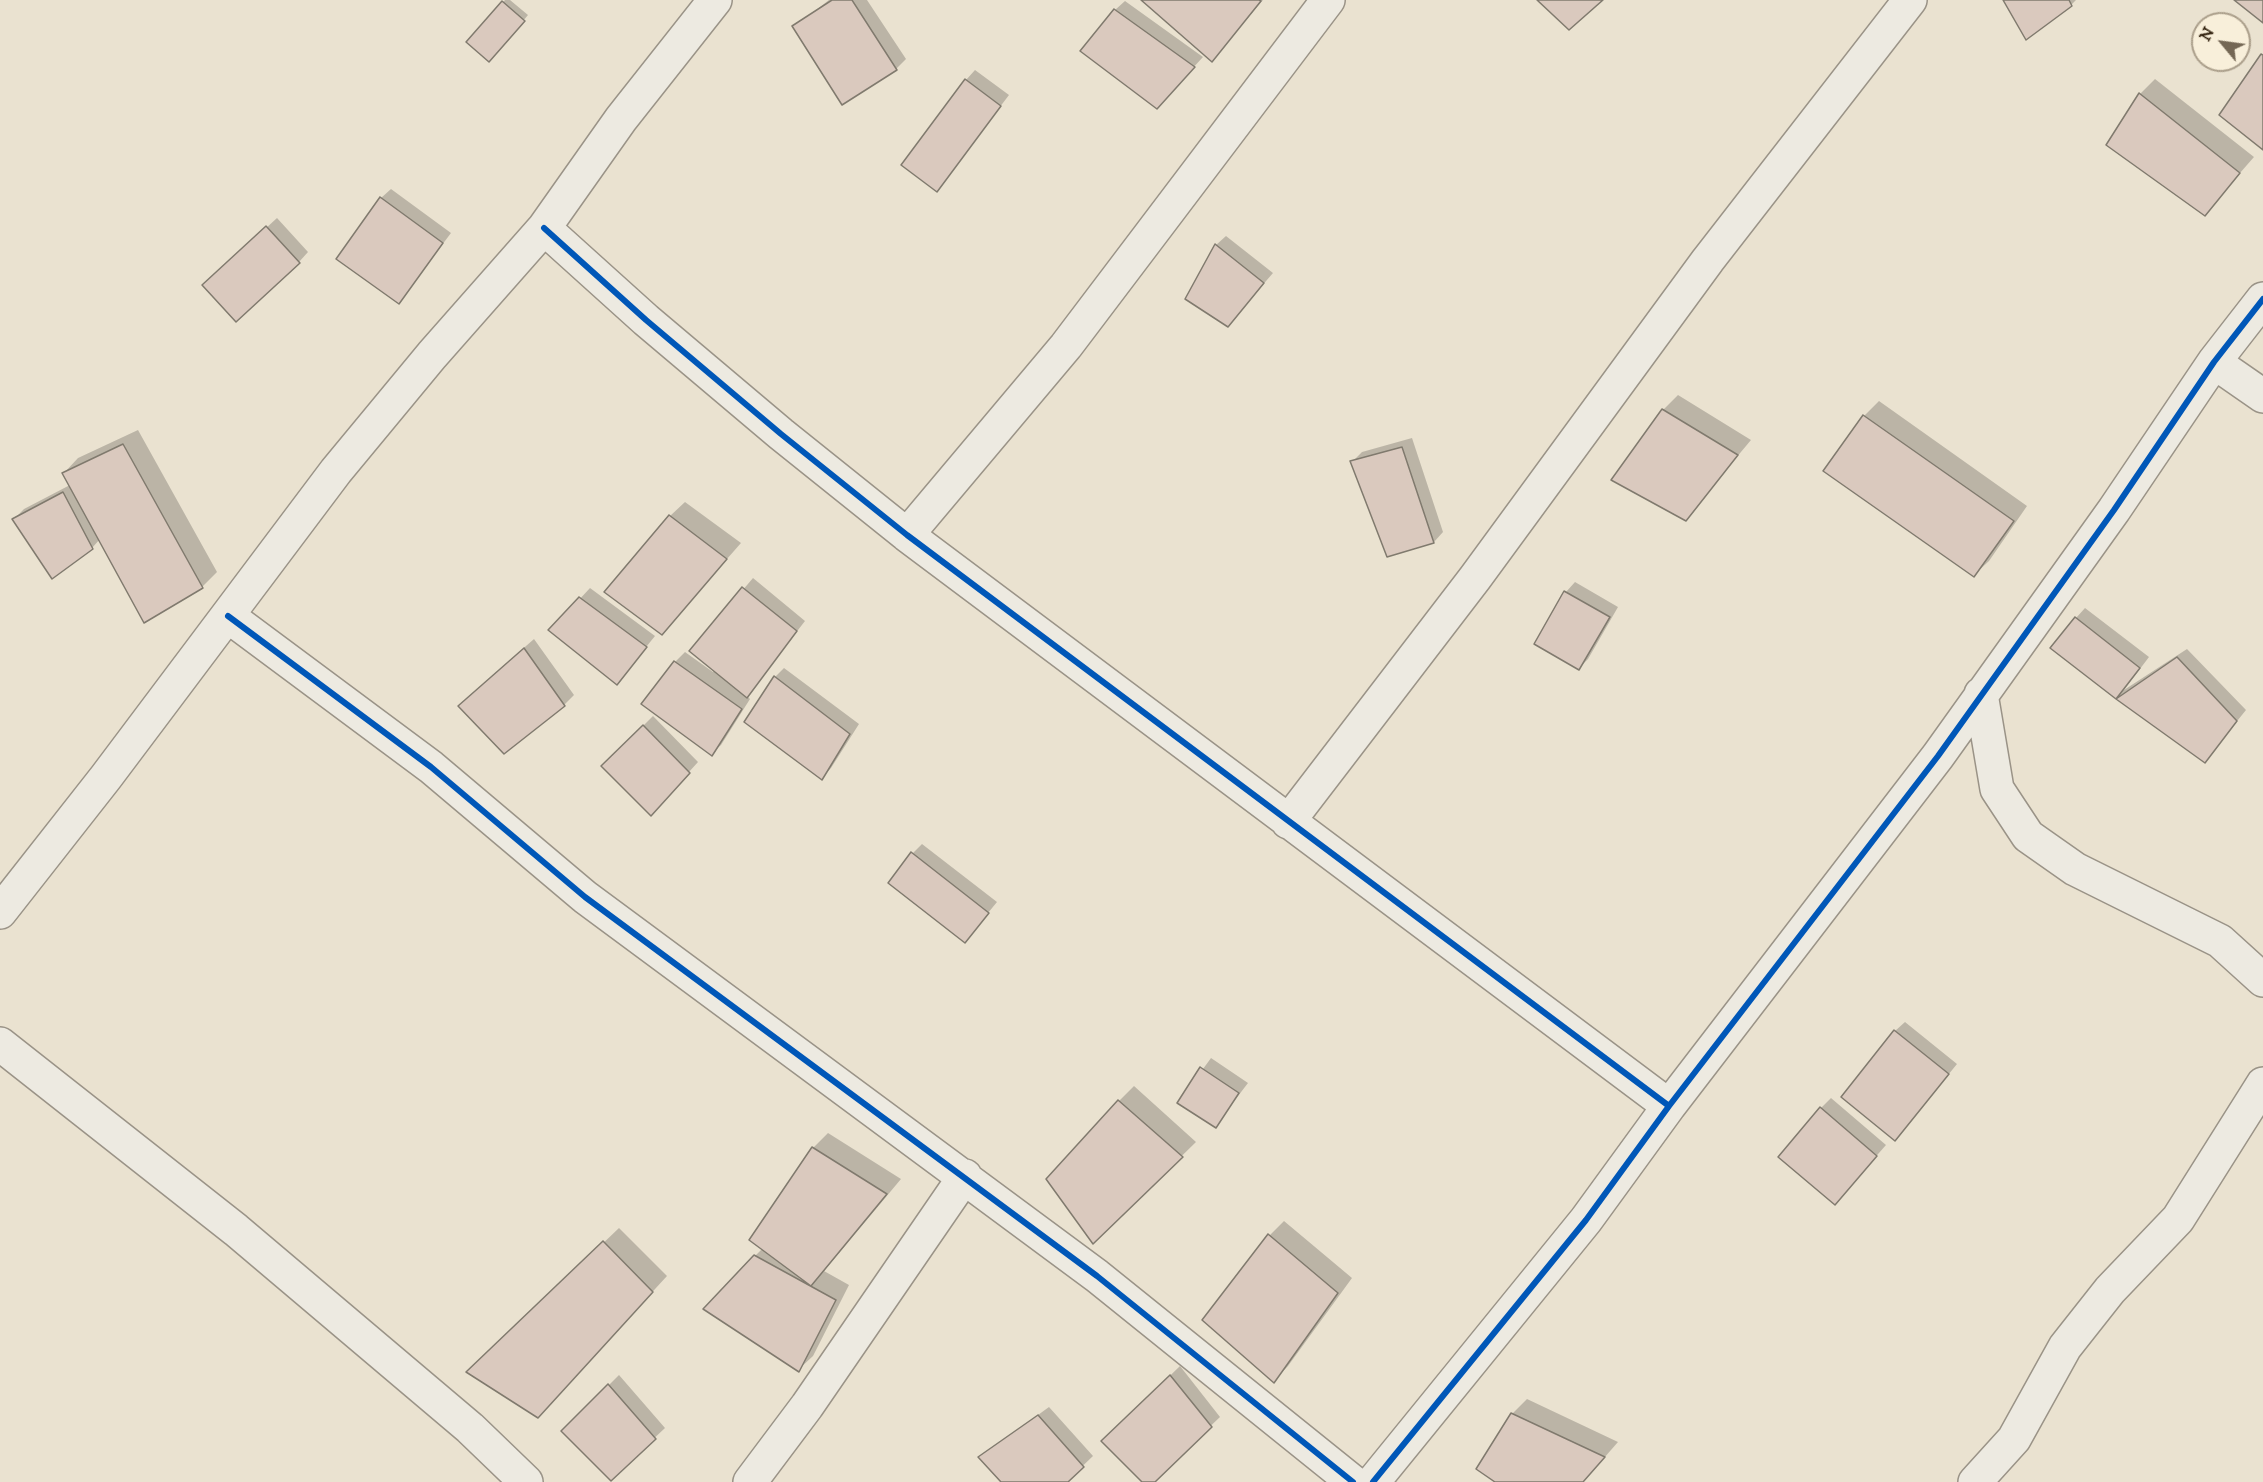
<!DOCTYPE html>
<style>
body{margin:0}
#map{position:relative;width:2263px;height:1482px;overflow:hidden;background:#eae2d0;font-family:"IM FELL DW Pica",serif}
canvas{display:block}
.north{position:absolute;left:2191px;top:12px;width:60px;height:60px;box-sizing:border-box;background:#f8efda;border:2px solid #aa9e8a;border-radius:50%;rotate:299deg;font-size:16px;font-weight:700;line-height:24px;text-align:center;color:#352512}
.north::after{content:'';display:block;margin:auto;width:21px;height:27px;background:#746754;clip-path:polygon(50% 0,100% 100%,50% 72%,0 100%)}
</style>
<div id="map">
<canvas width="2263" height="1482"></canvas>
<div class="north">N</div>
</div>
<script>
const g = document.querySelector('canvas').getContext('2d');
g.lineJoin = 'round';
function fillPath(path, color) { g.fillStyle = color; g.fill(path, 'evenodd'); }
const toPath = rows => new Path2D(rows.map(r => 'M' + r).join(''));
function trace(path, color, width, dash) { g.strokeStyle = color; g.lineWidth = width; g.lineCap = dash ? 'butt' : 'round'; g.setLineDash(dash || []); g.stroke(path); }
fillPath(toPath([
 [505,0,510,0,528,15,494,56,468,42],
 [829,0,867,0,906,59,896,69,794,27],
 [1144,0,1263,0,1212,60],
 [2005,0,2076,0,2071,5],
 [1125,1,1203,57,1166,97,1115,10],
 [975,70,1009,95,937,190,966,80],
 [2155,79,2254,157,2204,214,2108,145,2140,94],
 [391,189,451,233,399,302,381,198],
 [277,218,308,252,299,262,214,276],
 [1226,236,1273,273,1228,325,1216,245],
 [1678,395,1751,440,1685,519,1663,410],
 [1879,401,2027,506,1989,561,1974,575,1864,416],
 [138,430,217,572,202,587,100,539,92,548,14,519,24,509,70,485,64,473,78,458],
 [1412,438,1443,532,1434,542,1352,462,1362,452],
 [685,502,741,543,662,633,670,516],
 [753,578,805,621,747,696,750,699,721,745,711,754,675,662,685,652,713,672,715,670,691,651],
 [1575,582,1618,607,1588,659,1578,669,1566,592],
 [590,588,655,636,617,683,551,630],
 [2085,608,2149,657,2124,690,2187,649,2246,710,2205,761,2117,698,2076,618],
 [534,639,574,695,564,705,469,696],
 [784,668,859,724,831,768,822,778,775,677],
 [653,716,698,762,660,804,603,766],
 [922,844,997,902,965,941,913,853],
 [1905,1022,1957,1064,1904,1129,1895,1031],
 [1211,1058,1248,1083,1215,1126,1179,1102],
 [1134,1086,1196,1142,1094,1242,1119,1101],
 [1831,1098,1886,1145,1835,1203,1821,1108],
 [828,1133,901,1179,824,1271,849,1285,813,1356,798,1370,755,1256,762,1249,751,1240,814,1147],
 [1284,1221,1352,1278,1288,1366,1274,1381,1204,1320,1270,1235],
 [619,1228,667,1276,552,1401,483,1358],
 [1180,1366,1220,1417,1152,1482,1144,1482,1103,1441],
 [619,1375,665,1428,611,1479,563,1431],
 [1527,1399,1618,1442,1583,1482,1497,1482,1512,1414],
 [1049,1407,1093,1456,1066,1482,1003,1482,980,1457]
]), '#0003');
const building = toPath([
 [832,0,852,0,897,70,842,105,792,26,832,0],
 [1141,0,1259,0,1261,1,1212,62,1141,0],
 [1537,0,1603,0,1569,30,1537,0],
 [2003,0,2069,0,2072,6,2026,40,2003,0],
 [2234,0,2263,0,2263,23,2234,0],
 [502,1,525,21,489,62,466,42,502,1],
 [1114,9,1195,67,1157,109,1080,51,1114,9],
 [2261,54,2263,55,2263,150,2219,115,2261,54],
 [965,79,1001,106,937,192,901,165,965,79],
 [2139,93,2240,173,2205,216,2106,145,2139,93],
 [380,197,443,243,399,304,336,259,380,197],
 [266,226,300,263,236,322,202,285,266,226],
 [1215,244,1264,283,1228,327,1185,299,1215,244],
 [1662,409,1738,455,1686,521,1611,480,1662,409],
 [1863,415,2014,521,1974,577,1823,471,1863,415],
 [123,444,203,588,144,623,62,473,123,444],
 [1402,447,1434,543,1387,557,1350,461,1402,447],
 [63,492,93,549,52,579,12,519,63,492],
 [669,515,727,559,662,635,604,592,669,515],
 [742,587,797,631,747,698,689,651,742,587],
 [1564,591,1610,617,1579,670,1534,644,1564,591],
 [579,597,647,647,617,685,548,630,579,597],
 [2075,617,2140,668,2116,699,2050,648,2075,617],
 [524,648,565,706,504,754,458,706,524,648],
 [2177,657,2237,721,2205,763,2116,699,2177,657],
 [674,661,742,709,712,756,641,704,674,661],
 [774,676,850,734,822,780,744,722,774,676],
 [643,725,690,773,651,816,601,766,643,725],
 [911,852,989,913,965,943,888,883,911,852],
 [1894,1030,1949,1074,1895,1141,1841,1097,1894,1030],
 [1200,1067,1239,1093,1216,1128,1177,1103,1200,1067],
 [1118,1100,1183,1157,1093,1244,1046,1179,1118,1100],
 [1820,1107,1877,1156,1835,1205,1778,1157,1820,1107],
 [812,1147,887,1194,811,1286,749,1240,812,1147],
 [1268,1234,1338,1293,1274,1383,1202,1320,1268,1234],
 [603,1241,653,1292,538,1418,466,1372,603,1241],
 [754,1255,836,1300,799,1372,703,1309,754,1255],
 [1170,1375,1212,1427,1155,1482,1142,1482,1101,1441,1170,1375],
 [608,1384,656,1439,611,1481,561,1431,608,1384],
 [1511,1413,1605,1457,1583,1482,1495,1482,1476,1469,1511,1413],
 [1038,1415,1084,1467,1068,1482,1001,1482,978,1457,1038,1415]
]);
fillPath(building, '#dac9be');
trace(building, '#807a6e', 1.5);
const street = toPath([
 [544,228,646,320,781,434,907,535,1669,1106],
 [2214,362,2263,396],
 [907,535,1066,346,1328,0],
 [228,616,431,767,585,897,1097,1276,1353,1482],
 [1981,694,1997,789,2028,836,2075,869,2220,941,2263,980],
 [1288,822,1475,578,1708,260,1910,0],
 [0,912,106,777,336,471,432,355,544,228,621,119,715,0],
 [0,1044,236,1230,470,1428,526,1482],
 [750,1482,807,1406,965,1176],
 [1373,1482,1586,1220,1669,1106,1938,756,2114,510,2214,362,2263,299],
 [1975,1482,2014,1439,2065,1347,2110,1290,2178,1219,2263,1084]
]);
trace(street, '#9a9387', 36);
trace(street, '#edeae1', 33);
trace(toPath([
 [544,228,646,320,781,434,907,535,1669,1106],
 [228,616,431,767,585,897,1097,1276,1353,1482],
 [1373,1482,1586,1220,1669,1106,1938,756,2114,510,2214,362,2263,299]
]), '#0057b8', 6);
</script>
